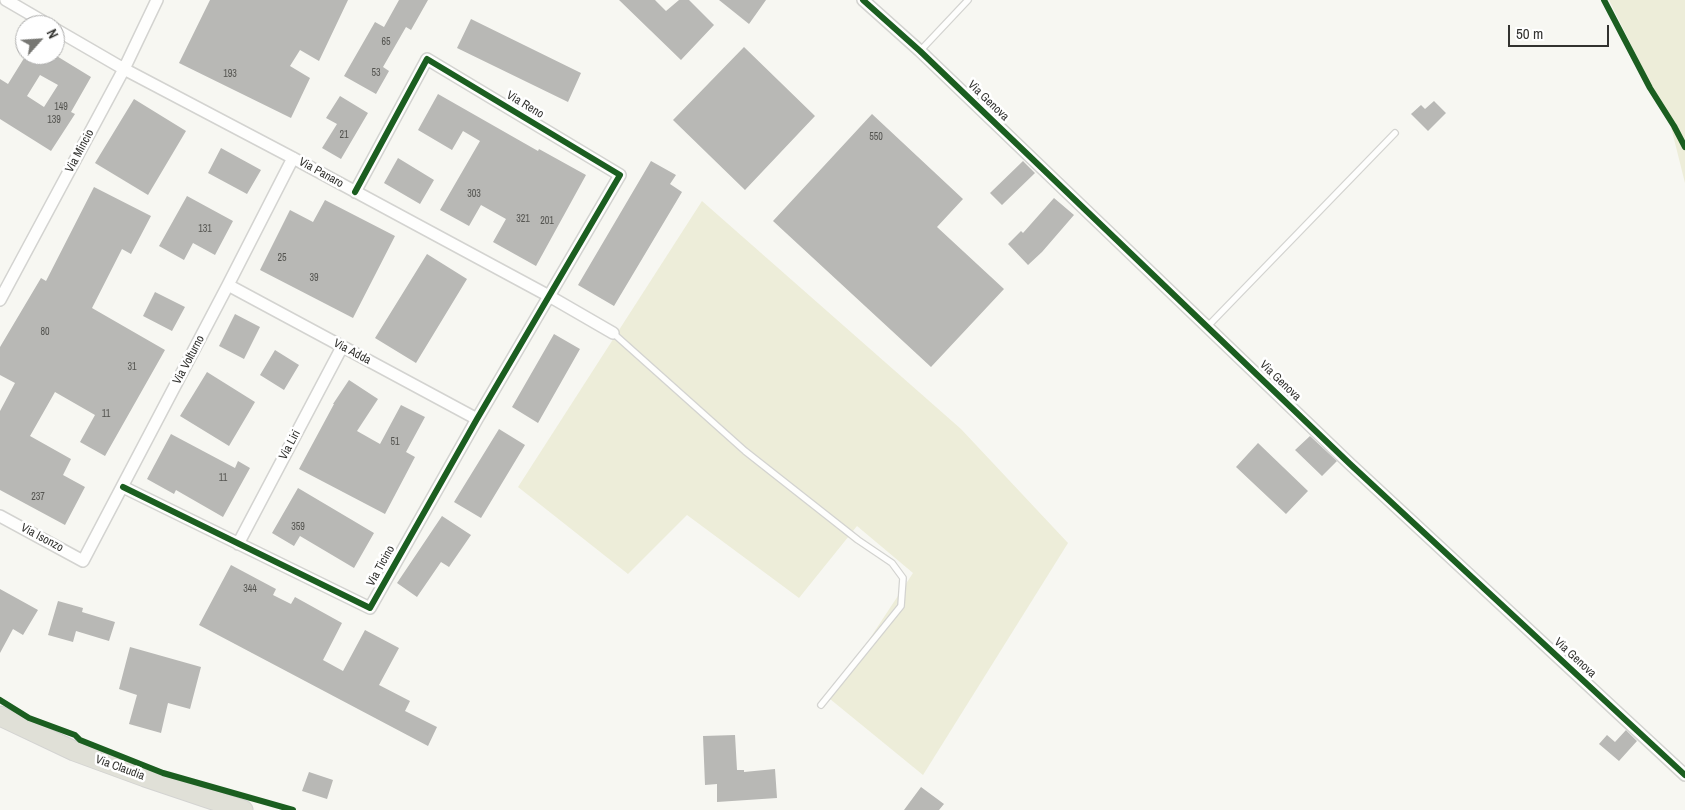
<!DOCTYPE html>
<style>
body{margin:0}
#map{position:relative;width:1685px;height:810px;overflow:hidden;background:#f7f7f2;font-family:"Archivo Narrow",sans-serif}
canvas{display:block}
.north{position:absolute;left:15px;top:15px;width:50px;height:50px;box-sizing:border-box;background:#fff;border:1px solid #adadac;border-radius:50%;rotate:64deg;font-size:14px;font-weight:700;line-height:20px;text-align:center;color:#32322f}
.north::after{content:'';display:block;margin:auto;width:18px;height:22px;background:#777773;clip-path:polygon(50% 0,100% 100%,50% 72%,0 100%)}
.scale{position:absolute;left:1508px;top:25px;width:101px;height:22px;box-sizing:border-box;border:2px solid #32322f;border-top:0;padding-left:6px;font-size:15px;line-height:18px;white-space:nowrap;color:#32322f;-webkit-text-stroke:4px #fff;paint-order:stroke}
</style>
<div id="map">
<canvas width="1685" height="810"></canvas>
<div class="north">N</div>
<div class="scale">50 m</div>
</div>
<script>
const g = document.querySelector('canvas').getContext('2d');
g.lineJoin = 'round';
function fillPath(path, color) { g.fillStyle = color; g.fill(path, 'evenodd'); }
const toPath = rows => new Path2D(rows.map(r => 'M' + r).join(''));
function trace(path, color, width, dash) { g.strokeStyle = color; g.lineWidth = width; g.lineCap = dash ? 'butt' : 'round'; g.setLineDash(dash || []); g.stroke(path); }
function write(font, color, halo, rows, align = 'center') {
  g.font = font + ' "Archivo Narrow",sans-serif'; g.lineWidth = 5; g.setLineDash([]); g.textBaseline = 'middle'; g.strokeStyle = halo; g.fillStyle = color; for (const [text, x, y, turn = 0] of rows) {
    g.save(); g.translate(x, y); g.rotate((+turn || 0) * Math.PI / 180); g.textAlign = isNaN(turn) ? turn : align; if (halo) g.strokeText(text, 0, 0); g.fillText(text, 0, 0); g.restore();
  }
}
fillPath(toPath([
 [1609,0,1685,0,1685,183,1670,123],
 [702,201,961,429,1068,543,923,775,830,699,913,573,857,526,799,598,687,515,628,574,518,487]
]), '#ededd9');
fillPath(toPath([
 [210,0,348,0,319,61,300,50,290,66,310,78,291,118,179,63],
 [399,0,428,0,411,30,406,27,383,67,389,71,376,94,344,76,375,22,384,27],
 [619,0,655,0,666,11,679,0,689,0,714,25,681,60],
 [719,0,766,0,749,24],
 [471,19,581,73,568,102,457,48],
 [744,47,815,116,745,190,673,120],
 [26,55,55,55,91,77,71,112,75,114,51,151,0,119,0,79,8,84],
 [40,75,58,85,44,107,27,96],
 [438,94,538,151,539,149,586,175,536,266,493,242,506,219,481,205,469,226,440,210,480,141,463,131,452,150,418,130],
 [340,96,368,113,341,159,322,148,337,124,326,118],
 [134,99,186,131,148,195,95,163],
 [1434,101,1446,113,1428,131,1411,114,1421,105,1425,109],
 [872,114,963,199,937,227,1004,289,931,367,773,221],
 [221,148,261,170,247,194,208,173],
 [398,158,434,180,420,204,384,183],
 [651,161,676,175,670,184,682,192,614,306,578,285],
 [1023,161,1035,173,1002,205,990,193],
 [94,187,151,216,131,254,122,249,92,308,165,350,105,456,80,442,95,415,55,392,30,436,71,459,63,475,85,487,65,525,0,490,0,411,15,383,0,375,0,347,41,278,46,281],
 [187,196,233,221,215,255,193,243,184,260,159,246],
 [1054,198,1074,215,1042,252,1028,265,1008,244,1021,231,1023,233],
 [325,200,395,236,353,318,260,270,290,210,313,222],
 [427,254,467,279,416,363,375,338],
 [155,292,185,307,172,331,143,316],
 [235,314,260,327,244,359,219,346],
 [554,334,580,349,538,423,512,407],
 [275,350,299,365,284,390,260,375],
 [207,372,255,402,229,446,180,416],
 [349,380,378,399,357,431,380,444,401,405,425,417,406,452,415,457,385,514,299,469,334,404,333,404],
 [499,429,525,445,481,518,454,502],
 [171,434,235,468,238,461,250,468,223,517,176,490,174,494,147,479],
 [1310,436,1337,461,1322,476,1295,450],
 [1258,443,1308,491,1286,514,1236,467],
 [298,488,374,533,354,568,300,536,294,546,272,533],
 [442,516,471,535,449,567,441,562,417,597,397,583],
 [231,565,276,589,273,595,291,604,295,597,342,623,323,660,343,671,365,630,399,648,379,685,410,701,405,711,437,727,428,746,199,625],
 [0,589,38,610,23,635,13,629,0,653],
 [58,601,83,608,82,612,115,622,109,641,76,631,73,642,48,635],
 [130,647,201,667,190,709,168,703,161,733,129,724,137,695,119,689],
 [1626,730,1637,741,1619,761,1599,744,1607,735,1615,742],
 [735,735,737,770,744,770,744,772,775,769,777,798,717,802,717,784,705,785,703,736],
 [309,772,333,780,327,799,302,791],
 [921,787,944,804,939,810,904,810]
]), '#b8b8b5');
const service = toPath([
 [920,51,968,0],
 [1207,327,1395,133],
 [613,333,745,451,858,540,892,563,903,578,901,606,821,705]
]);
const minor = toPath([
 [6,0,49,25],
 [863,0,920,51,1350,464,1685,775],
 [55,29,124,69,293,158,549,296,613,333],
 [228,285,477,419],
 [0,300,124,69,157,0],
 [123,487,370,608,477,419,620,175,427,59,355,192],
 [0,516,83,561,228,285,293,158],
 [238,544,342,347]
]);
const primary = toPath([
 [0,716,74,751,145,777,243,810]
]);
trace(service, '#d3d3d0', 8);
trace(minor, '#d3d3d0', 14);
trace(primary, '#d3d3d1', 21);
trace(service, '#fefefd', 5.5);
trace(minor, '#fefefd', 11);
trace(primary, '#e0e0d7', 19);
trace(toPath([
 [863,0,920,51,1350,464,1685,775],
 [1604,0,1650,88,1674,126,1685,147],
 [123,487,370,608,477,419,620,175,427,59,355,192],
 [0,700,29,718,75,735,80,740,163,773,293,810]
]), '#1b5e20', 6);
write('10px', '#545450', null, [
 ["65",386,42],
 ["53",376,73],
 ["193",230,74],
 ["149",61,107],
 ["139",54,120],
 ["21",344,135],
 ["550",876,137],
 ["303",474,194],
 ["321",523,219],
 ["201",547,221],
 ["131",205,229],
 ["25",282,258],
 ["39",314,278],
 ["80",45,332],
 ["31",132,367],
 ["11",106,414],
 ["51",395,442],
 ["11",223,478],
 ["237",38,497],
 ["359",298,527],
 ["344",250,589]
]);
write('12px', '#32322f', '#fff', [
 ["Via Genova",988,101,44],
 ["Via Reno",525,105,31],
 ["Via Mincio",80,151,-62],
 ["Via Panaro",321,173,29],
 ["Via Adda",352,352,28],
 ["Via Volturno",189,360,-62],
 ["Via Genova",1280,381,44],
 ["Via Liri",290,445,-62],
 ["Via Isonzo",42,538,28],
 ["Via Ticino",381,566,-61],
 ["Via Genova",1575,658,43],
 ["Via Claudia",120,768,20]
]);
</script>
